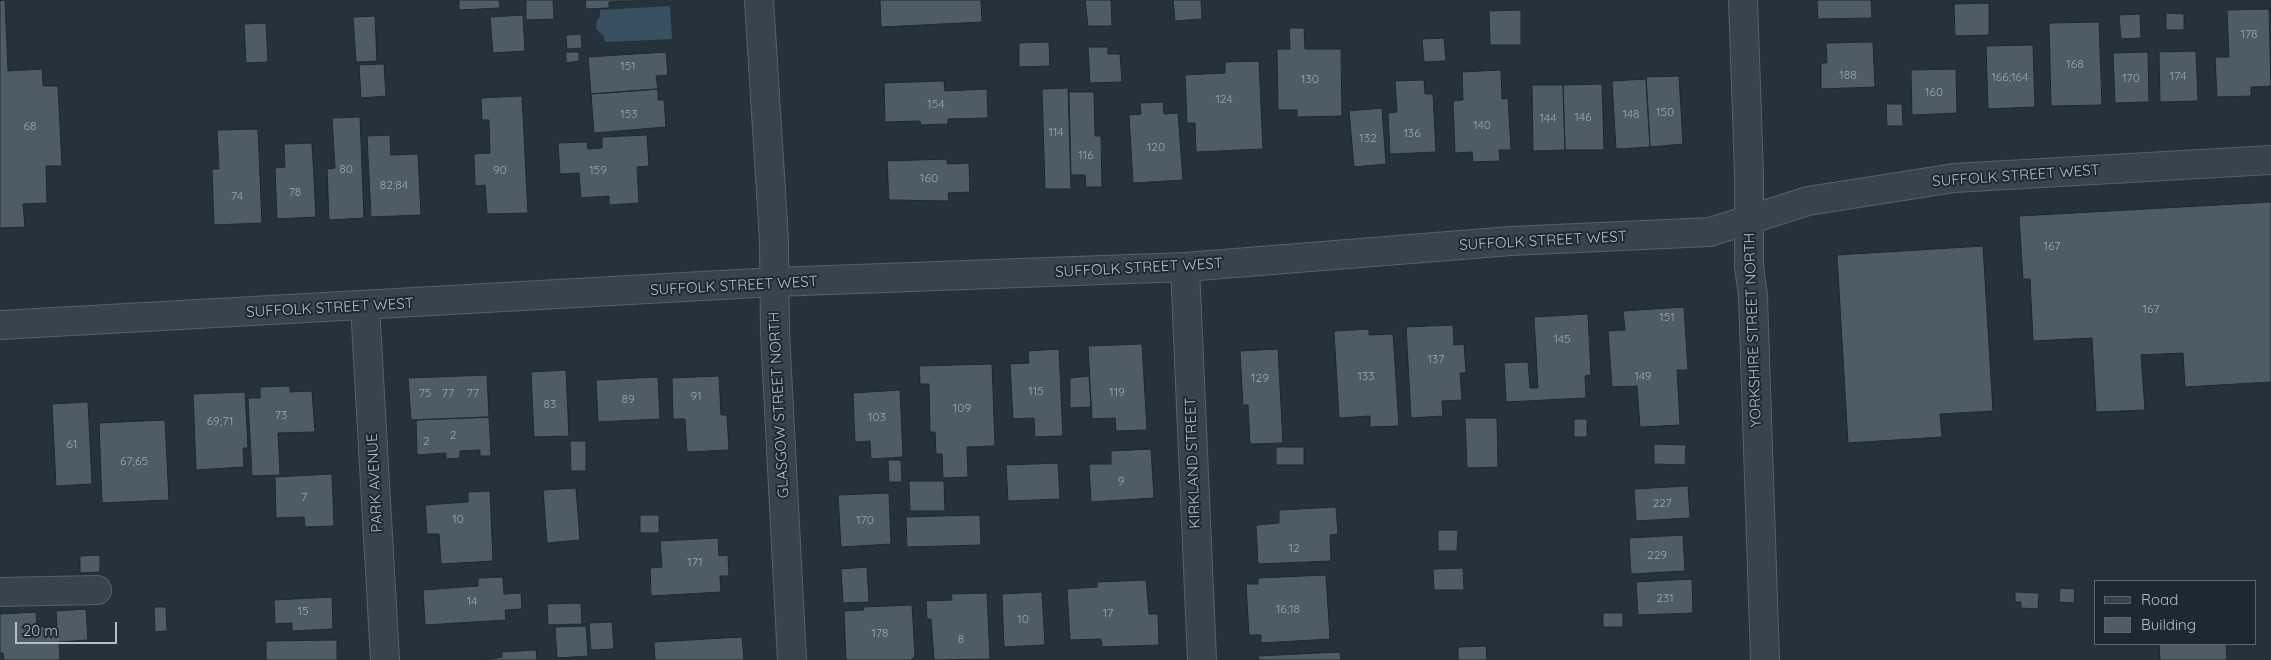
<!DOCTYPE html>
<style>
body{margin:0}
#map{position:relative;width:2271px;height:660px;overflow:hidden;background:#25313b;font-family:Quicksand,sans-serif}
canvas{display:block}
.legend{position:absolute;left:2094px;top:580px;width:162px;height:65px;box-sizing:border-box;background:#1d2830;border:1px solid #59646c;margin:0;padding:6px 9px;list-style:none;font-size:15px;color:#b4bec7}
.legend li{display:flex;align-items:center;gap:10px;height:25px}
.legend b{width:25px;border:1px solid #59646c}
.scale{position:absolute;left:15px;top:622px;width:102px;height:22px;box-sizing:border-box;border:2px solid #b4bec7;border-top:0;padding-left:6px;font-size:15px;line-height:18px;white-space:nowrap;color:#b4bec7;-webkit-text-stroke:4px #1d2830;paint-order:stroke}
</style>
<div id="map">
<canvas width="2271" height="660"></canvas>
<ul class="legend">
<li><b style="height:6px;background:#38434b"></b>Road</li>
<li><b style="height:14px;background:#4e5c66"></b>Building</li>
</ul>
<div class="scale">20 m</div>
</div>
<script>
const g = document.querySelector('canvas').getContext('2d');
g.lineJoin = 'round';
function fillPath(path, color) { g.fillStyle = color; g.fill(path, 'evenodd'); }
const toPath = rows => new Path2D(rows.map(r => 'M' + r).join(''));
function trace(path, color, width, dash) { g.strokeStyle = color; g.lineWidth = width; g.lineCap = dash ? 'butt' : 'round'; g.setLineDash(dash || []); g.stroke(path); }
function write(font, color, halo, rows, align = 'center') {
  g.font = font + ' Quicksand,sans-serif'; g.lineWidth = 4; g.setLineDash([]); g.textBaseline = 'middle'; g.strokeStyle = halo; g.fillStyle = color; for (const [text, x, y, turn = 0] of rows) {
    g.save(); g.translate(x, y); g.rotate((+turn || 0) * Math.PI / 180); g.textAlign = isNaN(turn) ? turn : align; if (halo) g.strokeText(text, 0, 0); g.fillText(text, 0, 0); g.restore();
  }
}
fillPath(toPath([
 [670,6,672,39,605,42,604,36,596,29,597,20,600,17,600,10]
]), '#395061');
const building = toPath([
 [5,0,8,71,42,69,43,86,58,86,62,166,46,166,47,203,23,204,25,227,0,228,0,1,5,0],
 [459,0,499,0,500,8,459,10,459,0],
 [526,0,553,0,554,19,526,20,526,0],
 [585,0,634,0,634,1,609,2,609,8,586,9,585,0],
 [880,0,981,0,982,22,881,27,880,0],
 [1085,0,1111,0,1112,26,1088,26,1085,0],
 [1173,0,1201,0,1202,19,1175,21,1173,0],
 [1817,0,1871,0,1872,18,1818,19,1817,0],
 [1989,3,1989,35,1955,36,1954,4,1989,3],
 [2269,9,2271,86,2251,87,2251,96,2217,97,2215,57,2229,57,2227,10,2269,9],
 [1521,10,1521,45,1490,45,1489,11,1521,10],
 [2166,13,2184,14,2184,30,2166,30,2166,13],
 [2140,14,2141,38,2121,39,2119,15,2140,14],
 [523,15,525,51,493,53,490,17,523,15],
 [375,16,377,61,356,62,353,17,375,16],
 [2099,22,2102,105,2051,106,2049,23,2099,22],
 [266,23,268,62,246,63,244,24,266,23],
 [1289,28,1304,28,1305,49,1341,49,1342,116,1297,117,1297,110,1278,110,1277,49,1290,49,1289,28],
 [581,34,582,48,567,49,566,35,581,34],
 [1444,38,1446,61,1424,62,1422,39,1444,38],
 [1049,42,1050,66,1019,67,1019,43,1049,42],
 [1873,42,1875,87,1821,89,1821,63,1827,63,1826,43,1873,42],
 [2033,45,2035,107,1988,109,1986,46,2033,45],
 [1088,47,1108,47,1108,54,1120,54,1122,82,1090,83,1088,47],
 [2196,51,2198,101,2160,102,2159,52,2196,51],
 [566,52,579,52,579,61,566,63,566,52],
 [666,52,668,75,656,76,658,89,591,94,588,57,666,52],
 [2148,52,2149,102,2115,103,2113,53,2148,52],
 [1259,61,1263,149,1196,152,1195,123,1187,123,1185,75,1225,73,1225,62,1259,61],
 [384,64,386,96,361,98,359,65,384,64],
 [1956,69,1957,113,1912,115,1911,70,1956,69],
 [1501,70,1502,99,1508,98,1511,150,1499,150,1500,161,1473,162,1472,152,1455,153,1453,101,1463,100,1462,72,1501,70],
 [1679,76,1683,144,1650,147,1646,77,1679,76],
 [1646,79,1650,147,1616,149,1612,81,1646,79],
 [1424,80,1425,94,1433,94,1436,152,1390,154,1388,113,1397,112,1395,81,1424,80],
 [944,81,945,91,987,89,988,118,948,119,948,124,921,125,920,121,885,122,884,83,944,81],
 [1602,84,1604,150,1565,150,1563,85,1602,84],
 [1532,85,1563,85,1565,150,1533,151,1532,85],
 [1068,88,1071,189,1045,189,1042,89,1068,88],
 [658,89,658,100,664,100,666,127,594,133,591,94,658,89],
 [1069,92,1094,92,1095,136,1101,136,1102,187,1086,187,1085,175,1071,175,1069,92],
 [522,96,528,213,487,214,485,185,475,186,474,154,490,153,489,120,482,120,481,98,522,96],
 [1163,102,1164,114,1178,113,1183,180,1133,183,1129,115,1141,114,1140,103,1163,102],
 [1886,104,1902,104,1903,126,1887,126,1886,104],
 [1382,108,1386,164,1354,167,1349,111,1382,108],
 [360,117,364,218,329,220,327,169,335,168,332,118,360,117],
 [258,129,262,223,214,225,212,169,219,169,217,130,258,129],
 [390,135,391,155,418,154,421,215,371,217,367,136,390,135],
 [647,135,649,166,637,167,639,203,609,205,609,196,581,198,579,173,560,174,558,143,587,142,588,149,602,148,602,137,647,135],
 [312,143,316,217,277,219,275,168,285,167,284,144,312,143],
 [947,159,947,164,969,163,970,192,948,193,949,201,889,200,887,161,947,159],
 [2271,202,2271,382,2185,387,2183,353,2141,355,2145,410,2096,412,2092,338,2033,341,2030,279,2023,279,2019,216,2271,202],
 [1983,246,1993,411,1940,414,1942,437,1848,443,1837,255,1983,246],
 [1684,307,1688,370,1677,370,1680,425,1640,427,1637,386,1612,387,1608,331,1625,330,1623,311,1684,307],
 [1588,314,1591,375,1585,376,1586,398,1506,402,1504,363,1528,362,1530,388,1538,388,1534,317,1588,314],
 [1453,325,1454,345,1464,344,1466,373,1460,373,1462,400,1442,401,1443,416,1411,418,1406,327,1453,325],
 [1369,329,1369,335,1393,334,1399,426,1370,427,1370,416,1339,418,1334,331,1369,329],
 [1142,344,1147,430,1116,431,1115,418,1092,419,1088,346,1142,344],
 [1059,349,1063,436,1035,437,1034,418,1013,419,1010,364,1029,363,1028,351,1059,349],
 [1278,349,1283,443,1250,444,1248,405,1243,405,1240,351,1278,349],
 [992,364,995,446,967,447,968,477,943,478,942,454,936,454,935,432,930,432,929,384,920,384,919,366,992,364],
 [566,370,569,436,534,437,531,372,566,370],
 [487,375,489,417,411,420,408,378,487,375],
 [719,376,721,415,727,415,729,450,687,452,685,419,673,419,672,378,719,376],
 [1089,376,1091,407,1070,408,1070,378,1089,376],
 [658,377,660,419,598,422,596,380,658,377],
 [290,386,290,392,312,391,315,432,278,433,280,475,252,476,248,398,260,398,260,387,290,386],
 [900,390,903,457,871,459,870,441,855,442,853,393,900,390],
 [245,392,248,448,243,448,244,467,196,470,193,394,245,392],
 [88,402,92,484,56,486,52,404,88,402],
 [489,417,491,456,480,456,480,450,460,451,460,458,446,459,446,453,417,455,416,420,489,417],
 [1465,418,1497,418,1498,467,1467,468,1465,418],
 [1574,419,1587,419,1587,437,1574,437,1574,419],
 [165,420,169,500,102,503,99,423,165,420],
 [570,441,586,441,586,471,571,471,570,441],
 [1654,444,1686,445,1685,465,1654,464,1654,444],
 [1276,447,1304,447,1304,465,1276,465,1276,447],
 [1151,449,1154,498,1091,502,1089,464,1111,464,1111,451,1151,449],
 [888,460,901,460,902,482,889,482,888,460],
 [1058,463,1060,499,1008,501,1006,465,1058,463],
 [332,474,334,526,305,527,304,517,276,518,275,477,332,474],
 [909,481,944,481,945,511,910,511,909,481],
 [1688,486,1690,518,1636,521,1634,489,1688,486],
 [576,488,580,540,547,543,543,490,576,488],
 [490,491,493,561,441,564,439,534,427,534,425,505,468,502,468,492,490,491],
 [889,493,891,544,841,547,838,495,889,493],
 [1336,507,1338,534,1330,535,1331,561,1258,564,1256,525,1279,523,1279,510,1336,507],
 [640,515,659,515,659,533,640,533,640,515],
 [980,515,981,545,907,547,906,517,980,515],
 [1438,530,1458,530,1457,551,1438,551,1438,530],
 [1683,535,1685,571,1631,574,1629,538,1683,535],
 [718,538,719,556,728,555,729,576,720,576,721,592,651,596,650,568,662,567,660,541,718,538],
 [100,555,100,572,80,573,80,556,100,555],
 [867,567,869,602,843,603,841,569,867,567],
 [1463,568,1464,590,1434,590,1433,569,1463,568],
 [1326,575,1330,639,1261,643,1261,635,1249,635,1246,584,1258,584,1258,578,1326,575],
 [503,577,504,594,521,593,522,609,505,610,506,620,425,625,423,590,478,586,478,578,503,577],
 [1692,579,1693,613,1638,615,1636,582,1692,579],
 [1146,580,1149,614,1158,614,1159,645,1102,647,1101,639,1070,640,1067,589,1097,587,1097,582,1146,580],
 [2060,588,2075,589,2074,603,2059,602,2060,588],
 [1042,592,1045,645,1004,647,1002,594,1042,592],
 [2015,592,2039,593,2038,609,2021,608,2021,602,2015,602,2015,592],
 [987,593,990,659,934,660,931,619,927,619,926,601,952,600,951,594,987,593],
 [332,597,333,629,292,631,292,623,275,624,274,600,332,597],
 [581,603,582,624,548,625,547,604,581,603],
 [912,605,915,656,911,660,846,660,844,611,864,610,863,607,912,605],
 [154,607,166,607,167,631,155,632,154,607],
 [86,609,88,640,59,642,60,660,4,660,3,653,0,653,0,614,36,612,37,627,57,626,56,611,86,609],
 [1603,613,1623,613,1623,627,1603,627,1603,613],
 [612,622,614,649,591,650,589,623,612,622],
 [586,626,588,656,557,658,555,627,586,626],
 [742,637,744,660,655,660,654,642,742,637],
 [337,640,337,660,266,660,266,641,337,640],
 [2159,644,2226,644,2227,660,2160,660,2159,644],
 [1486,646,1487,660,1458,660,1458,647,1486,646],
 [536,650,537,660,483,660,502,657,502,652,536,650],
 [1340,652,1341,660,1259,660,1258,656,1340,652]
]);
fillPath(building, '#4e5c66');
trace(building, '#1f2a32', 1);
const minor = toPath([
 [759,0,774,240,775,333,792,660],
 [1743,0,1749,174,1749,266,1753,296,1765,660],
 [1185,267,1202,660],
 [365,306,385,660],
 [0,325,774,282,1185,267,1511,241,1710,232,1808,201,1954,178,2271,160],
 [0,592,97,590]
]);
trace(minor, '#566169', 30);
trace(minor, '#38434b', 28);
write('12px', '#9aa6af', null, [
 ["178",2249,34],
 ["168",2075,64],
 ["151",628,66],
 ["188",1848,75],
 ["174",2178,76],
 ["166;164",2010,77],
 ["170",2131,78],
 ["130",1310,79],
 ["160",1934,92],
 ["124",1224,99],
 ["154",936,104],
 ["150",1665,112],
 ["153",629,114],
 ["148",1631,114],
 ["146",1583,117],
 ["144",1548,118],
 ["140",1482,125],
 ["68",30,126],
 ["114",1056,132],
 ["136",1412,133],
 ["132",1368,138],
 ["120",1156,147],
 ["116",1086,155],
 ["80",346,169],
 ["90",500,170],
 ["159",598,170],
 ["160",929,178],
 ["82;84",394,185],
 ["78",295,192],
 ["74",237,196],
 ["167",2052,246],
 ["167",2151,309],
 ["151",1667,317],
 ["145",1562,339],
 ["137",1436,359],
 ["133",1366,376],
 ["149",1643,376],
 ["129",1260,378],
 ["115",1036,391],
 ["119",1117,392],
 ["75",425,393],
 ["77",448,393],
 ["77",473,393],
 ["91",696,396],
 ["89",628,399],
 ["83",550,404],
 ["109",962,408],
 ["73",281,415],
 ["103",877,417],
 ["69;71",220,421],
 ["2",453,435],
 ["2",426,441],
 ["61",72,444],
 ["67;65",134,461],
 ["9",1121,481],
 ["7",304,497],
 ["227",1662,503],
 ["10",458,519],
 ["170",865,520],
 ["12",1294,548],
 ["229",1657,555],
 ["171",695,562],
 ["231",1665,598],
 ["14",472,601],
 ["16;18",1288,609],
 ["15",303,611],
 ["17",1108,613],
 ["10",1023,619],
 ["178",880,633],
 ["8",961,639]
]);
write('15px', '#b4bec7', '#1d2830', [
 ["SUFFOLK STREET WEST",2016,176,-4],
 ["SUFFOLK STREET WEST",1543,241,-3],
 ["SUFFOLK STREET WEST",1139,268,-3],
 ["SUFFOLK STREET WEST",734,286,-3],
 ["SUFFOLK STREET WEST",330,308,-3],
 ["YORKSHIRE STREET NORTH",1753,330,-92],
 ["GLASGOW STREET NORTH",779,405,-93],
 ["KIRKLAND STREET",1193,463,-92],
 ["PARK AVENUE",375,483,-93]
]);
</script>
